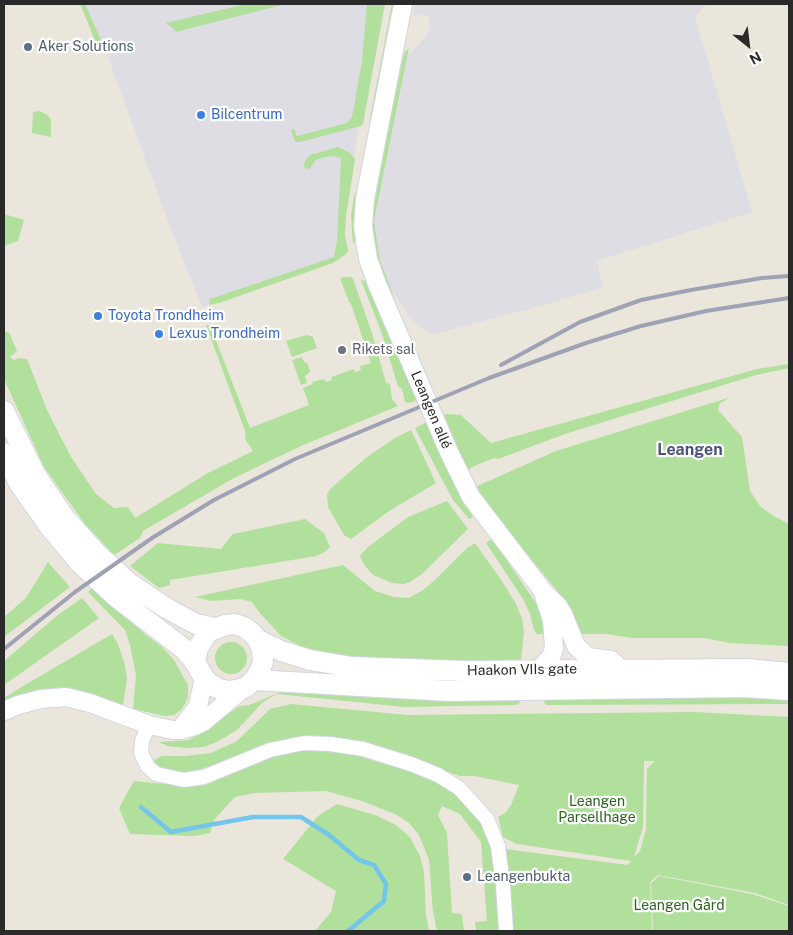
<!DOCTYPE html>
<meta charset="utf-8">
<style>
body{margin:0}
#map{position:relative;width:793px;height:935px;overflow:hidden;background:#ebe6dc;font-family:"Public Sans",sans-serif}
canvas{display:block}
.frame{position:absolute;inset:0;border:5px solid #2a2a2a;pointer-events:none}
.north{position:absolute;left:723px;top:20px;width:50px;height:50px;-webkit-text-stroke:4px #fff;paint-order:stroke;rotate:151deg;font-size:14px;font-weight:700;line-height:20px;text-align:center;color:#2a2a2a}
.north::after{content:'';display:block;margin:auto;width:18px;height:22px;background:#2a2a2a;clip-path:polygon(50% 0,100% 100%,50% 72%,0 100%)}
</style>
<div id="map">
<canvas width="793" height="935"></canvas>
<div class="frame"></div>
<div class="north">N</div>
</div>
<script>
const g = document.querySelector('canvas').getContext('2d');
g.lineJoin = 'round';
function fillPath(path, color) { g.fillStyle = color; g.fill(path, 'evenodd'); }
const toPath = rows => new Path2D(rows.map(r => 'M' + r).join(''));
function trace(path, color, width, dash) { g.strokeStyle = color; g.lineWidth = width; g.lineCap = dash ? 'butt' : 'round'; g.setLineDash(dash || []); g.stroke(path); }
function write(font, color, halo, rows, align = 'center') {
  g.font = font + ' "Public Sans",sans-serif'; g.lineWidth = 4.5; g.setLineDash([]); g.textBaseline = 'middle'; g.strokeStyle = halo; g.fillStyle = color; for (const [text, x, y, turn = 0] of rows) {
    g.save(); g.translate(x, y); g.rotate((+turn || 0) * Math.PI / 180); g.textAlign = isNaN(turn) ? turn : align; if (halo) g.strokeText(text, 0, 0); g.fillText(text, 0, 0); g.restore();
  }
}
fillPath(toPath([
 [85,4,378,4,341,241,345,256,202,307,172,232,105,49],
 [415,4,704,4,705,6,695,16,752,212,597,261,603,287,551,303,431,335,411,319,390,287,380,260,374,221,408,55,426,37,430,26,428,15,413,15]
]), '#dfdde4');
fillPath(toPath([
 [80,4,85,4,105,49,99,52,90,28],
 [246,4,286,4,176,32,173,28,166,23],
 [367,4,385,4,363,124,361,126,300,142,295,142,291,130,294,129,297,136,347,123,352,117,362,61],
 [392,4,398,4,375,113,370,118],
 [409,48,374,221,380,260,393,294,389,297,374,251,372,222,380,166,404,53],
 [39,111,48,115,51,120,51,137,32,133,33,112],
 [338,147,350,153,355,159,346,216,345,235,348,251,346,254,333,263,219,303,209,305,210,297,213,298,334,257,337,240,341,158,332,156,321,158,316,160,310,168,307,169,305,168,304,165,305,161,310,155],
 [355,191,356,241,353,244,351,215],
 [4,214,24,220,18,241,4,246],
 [346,277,351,277,353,279,372,333,386,383,390,384,392,399,398,406,301,446,234,478,143,531,140,538,114,555,85,524,44,467,4,379,4,332,9,332,17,351,10,357,14,360,19,358,27,359,47,410,71,457,96,494,114,508,128,507,135,518,208,473,253,451,245,439,246,434,206,325,210,325,250,428,309,405,303,388,313,384,312,382,324,379,326,382,332,380,331,377,354,369,355,372,361,370,360,366,371,363,351,304,349,302,340,278],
 [361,280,369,281,419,399,410,403,405,402,402,389,398,386,381,331],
 [307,335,313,337,317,348,292,357,286,341],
 [302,357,304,362,308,364,310,372,305,376,307,383,301,385,292,360],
 [789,364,789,368,756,375,568,433,498,459,494,458,472,467,468,471,439,417,447,414,461,415,491,443,757,369],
 [731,397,720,403,718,410,742,437,750,491,760,506,772,515,789,524,789,646,730,643,704,638,632,638,606,634,581,634,565,600,492,512,475,487,556,451],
 [427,422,452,478,472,513,472,518,469,519,453,500,415,428],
 [411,430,436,483,389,511,351,539,344,535,328,507,327,495,330,489,367,457,395,438],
 [447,501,468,529,422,574,410,582,404,584,392,583,373,575,365,566,360,556,368,547,408,517],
 [305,519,324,533,330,547,325,552,316,556,280,562,170,580,170,585,159,588,130,566,158,543,221,549,233,534],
 [492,539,540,609,546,621,545,634,537,634,534,630,530,614,523,599,486,543],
 [475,543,502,581,516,604,522,618,524,632,521,661,462,662,351,658,323,653,302,647,281,636,259,612,252,602,240,599,211,601,195,597,343,565,375,591,394,597,409,598,423,590,435,580,467,548],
 [48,562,70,587,4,637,4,617,26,598],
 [92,588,146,635,161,646,174,660,188,685,188,698,182,709,174,715,165,716,133,709,136,675,130,645,125,630,88,592],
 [82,598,99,618,4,685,4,661,58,615],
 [112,634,118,644,125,665,127,679,123,705,78,691,4,703,4,698,18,689],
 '215 658a16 16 0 1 1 32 0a16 16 0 1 1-32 0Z',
 [304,690,363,697,471,701,520,701,519,704,515,705,404,707,277,694,263,702,237,730,217,742,203,747,186,748,167,746,159,742,189,740,240,706,249,705,283,691],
 [724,696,789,699,789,704,546,705,544,702,545,699],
 [291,704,408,715,694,712,789,717,789,905,755,893,658,875,650,882,652,931,510,931,505,849,628,865,631,861,517,844,503,837,498,817,506,812,511,805,519,785,474,776,459,776,409,757,314,737,296,738,274,742,222,763,193,771,183,773,170,771,156,765,154,760,162,756,186,756,211,753,237,741,270,709],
 [644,761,655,761,647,769,646,829,640,851,634,857,643,827],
 [305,749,341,751,387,763,437,780,459,796,474,812,482,824,492,850,497,879,500,931,476,931,475,922,487,921,481,842,460,814,442,806,438,815,447,833,452,913,462,914,464,931,437,931,433,912,429,860,419,835,409,823,397,815,362,801,326,791,255,793,235,797,214,820,210,833,195,836,130,834,119,808,134,781,176,785,197,783,274,754],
 [337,804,375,815,396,825,410,837,420,856,424,872,426,915,429,931,315,931,331,912,336,891,283,859,318,816],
 [659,876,752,894,789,906,789,931,653,931,651,883]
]), '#b0e09b');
trace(toPath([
 [141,807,171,832,253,817,301,817,329,835,359,860,374,865,386,884,384,901,348,931]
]), '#73c6ea', 4.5);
const minor = toPath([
 [149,725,142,741,141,753,148,767,156,774,184,780,204,777,270,750,304,743,330,744,363,749,411,764,438,775,459,788,487,819,498,846,503,885,506,931]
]);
const tertiary = toPath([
 [403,4,365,199,363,227,368,259,377,284,449,452,471,497,543,591,558,606,564,616,576,646,588,657,611,660,622,670],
 [540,669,552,655,554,647,552,620,544,596],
 [4,711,18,705,41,699,66,697,90,703,149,725,173,730,180,730,195,726,203,722,245,687],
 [180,730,198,706,204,678]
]);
const secondary = toPath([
 [4,411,36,476,64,517,96,553,129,583,166,608,196,624,216,628],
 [4,453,19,483,49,526,81,564,115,596,184,649,195,662],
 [235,624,244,627,252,633,258,640,262,650,263,661,260,671,254,680,246,687,237,690,228,691,219,689,210,684,204,678,195,662,198,648,208,632,225,625,235,624],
 [258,640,281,651,310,660,352,667,465,671,747,669,789,673],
 [254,680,449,691,744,687,789,690]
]);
trace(minor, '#d2d4e2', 16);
trace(tertiary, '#d2d4e2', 20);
trace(secondary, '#d2d4e2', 22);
trace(minor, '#fff', 14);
trace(tertiary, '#fff', 18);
trace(secondary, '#fff', 20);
trace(toPath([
 [501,365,580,322,641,300,691,290,762,278,789,276],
 [4,649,75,592,152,538,214,500,295,459,489,378,586,343,641,326,706,311,789,298]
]), '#9fa2b4', 4);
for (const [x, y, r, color] of [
 [28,47,5,"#5c6f8a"],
 [201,115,5,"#3f7fe0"],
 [98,316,5,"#3f7fe0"],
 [159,334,5,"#3f7fe0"],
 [342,350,5,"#6b7280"],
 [467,877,5,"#5c6f8a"]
]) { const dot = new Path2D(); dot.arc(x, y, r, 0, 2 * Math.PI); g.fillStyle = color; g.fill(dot); trace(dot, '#fff', 2); }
write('14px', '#4e5e75', '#fff', [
 ["Aker Solutions",38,47],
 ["Leangenbukta",477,877]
], 'left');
write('14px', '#366cbe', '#fff', [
 ["Bilcentrum",211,115],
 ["Toyota Trondheim",108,316],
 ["Lexus Trondheim",169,334]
], 'left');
write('14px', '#5b616d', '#fff', [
 ["Rikets sal",352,350]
], 'left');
write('14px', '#2a2a2a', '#fff', [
 ["Leangen allé",431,410,67],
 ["Haakon VIIs gate",522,670,-1]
]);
write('14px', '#29641d', '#fff', [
 ["Leangen",597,802],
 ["Parsellhage",597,818],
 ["Leangen Gård",679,906]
]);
write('bold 16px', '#4c5379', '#fff', [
 ["Leangen",690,450]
]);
</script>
